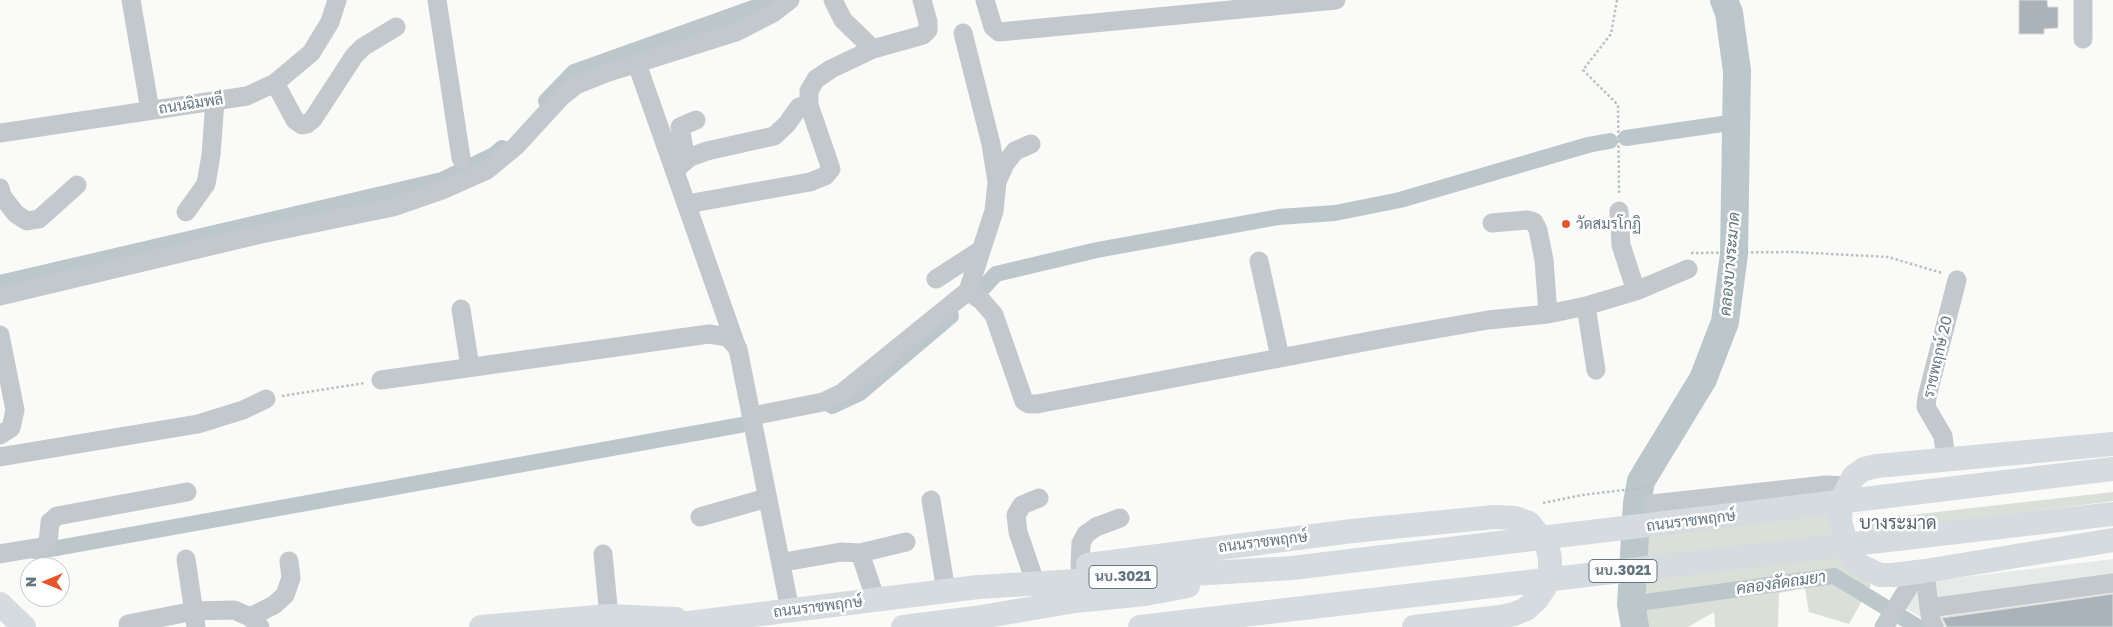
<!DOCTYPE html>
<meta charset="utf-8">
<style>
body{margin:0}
#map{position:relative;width:2113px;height:627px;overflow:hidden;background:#fafaf8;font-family:"Golos Text",sans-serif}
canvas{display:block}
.north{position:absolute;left:20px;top:557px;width:50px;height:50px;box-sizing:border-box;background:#fff;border:1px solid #c1c8cd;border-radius:50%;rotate:270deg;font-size:14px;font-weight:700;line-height:20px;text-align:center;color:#657683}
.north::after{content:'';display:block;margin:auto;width:18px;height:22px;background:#e4572e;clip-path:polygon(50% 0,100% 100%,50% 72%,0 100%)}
</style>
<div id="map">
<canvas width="2113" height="627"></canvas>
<div class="north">N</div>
</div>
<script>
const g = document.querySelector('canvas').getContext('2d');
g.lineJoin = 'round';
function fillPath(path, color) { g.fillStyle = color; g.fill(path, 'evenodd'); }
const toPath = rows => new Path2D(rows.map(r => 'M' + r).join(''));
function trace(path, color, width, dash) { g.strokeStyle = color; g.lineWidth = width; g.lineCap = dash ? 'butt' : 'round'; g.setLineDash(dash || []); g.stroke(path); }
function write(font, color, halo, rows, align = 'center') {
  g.font = font + ' "Golos Text",Sarabun,sans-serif'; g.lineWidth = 5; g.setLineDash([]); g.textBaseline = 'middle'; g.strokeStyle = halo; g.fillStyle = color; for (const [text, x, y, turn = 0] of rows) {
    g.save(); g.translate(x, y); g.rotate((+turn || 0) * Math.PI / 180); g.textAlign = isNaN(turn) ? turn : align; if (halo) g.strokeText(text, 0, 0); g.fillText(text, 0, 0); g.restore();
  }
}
fillPath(toPath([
 [2113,559,2113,627,1936,627,1904,607,1915,583]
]), '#e8e9e9');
fillPath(toPath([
 [1834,491,1831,513,1831,536,1841,562,1871,585,1849,624,1809,612,1805,588,1779,593,1778,627,1715,627,1714,612,1688,627,1644,627,1640,611,1642,508],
 [2113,492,2113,501,1873,532,1866,527,1867,520]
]), '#dadfd7');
trace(toPath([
 [546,101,574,72,756,7,768,0],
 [1626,138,1736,122],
 [0,283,442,180,494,155,502,148],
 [984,287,996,274,1097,250,1279,217,1335,213,1400,200,1588,145,1610,141],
 [832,406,860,393,951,316],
 [34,551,57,548,741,425],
 [1631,604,1834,576,1918,627]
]), '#bbc7cb', 16);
trace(toPath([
 [1635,627,1631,604,1637,503,1641,481,1703,379,1725,322,1734,254,1737,71,1729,13,1724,0]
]), '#bbc7cb', 28);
const building = toPath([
 [2019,0,2047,0,2048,7,2058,7,2058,28,2044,29,2044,34,2019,34,2019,0],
 [2113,594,2113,627,1947,627,1942,618,2113,594]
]);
fillPath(building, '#aab3b9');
trace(building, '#dcdcda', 1);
trace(toPath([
 [1617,0,1611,34,1583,70,1618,105,1619,194],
 [1691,253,1793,252,1888,257,1942,273],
 [282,396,365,383],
 [1543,503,1582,495,1649,487]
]), '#bbbfc2', 2.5, [2.5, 2.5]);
trace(toPath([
 [131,0,150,110],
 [437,0,461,158],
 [833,0,843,20,873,49],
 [985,0,993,27,999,32,1336,0],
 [2083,0,2083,39],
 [963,33,991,144,997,182],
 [637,64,737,348],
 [275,83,295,120,302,125,307,124,313,119,354,56,363,47,396,27],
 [0,133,247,96,275,83,311,53,330,22,337,0],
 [686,160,680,127,696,120],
 [675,170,690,157,707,151,774,136,787,124,799,107,809,105],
 [0,188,2,196,16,214,27,221,39,219,77,185],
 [687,204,810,182,825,176,831,169,809,105,809,91,816,79,831,69,873,49,923,35,928,30,928,22,922,0],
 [1619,211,1621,245,1636,291],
 [186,212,206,184,211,155,215,101],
 [1492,223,1527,220,1534,222,1538,230,1544,260,1548,314],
 [1259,261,1280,357],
 [936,279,981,250],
 [968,291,994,211,997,182,1005,164,1015,151,1031,144],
 [0,296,261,234,393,207,442,190,487,170,516,146,560,98,576,85,606,73,736,32,773,13,790,0],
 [1586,306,1596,370],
 [461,309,470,367],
 [0,335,15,410,11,428,0,435],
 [381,380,709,334,728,337,738,349,790,610],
 [752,416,823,402,842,393,968,291,982,301,994,315,1024,401,1029,404,1037,404,1396,336,1488,320,1548,314,1586,306,1636,291,1688,269],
 [0,457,198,424,243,410,266,399],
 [1946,460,1943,436,1926,407,1927,397,1957,280],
 [931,500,946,591],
 [1652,504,1826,485,1848,486],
 [700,517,767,498],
 [860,553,906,542],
 [0,554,41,547,48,544,50,522,57,516,187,492],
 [603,554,609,616],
 [186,559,196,627],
 [790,561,841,552,860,553,876,600],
 [1080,566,1081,543,1086,534,1096,527,1120,518],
 [1925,571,1929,608],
 [1032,573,1018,532,1016,515,1022,505,1039,498],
 [250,617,274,605,285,595,291,578,289,561],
 [128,624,194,611,234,610,250,617,260,627],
 [1884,627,1918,572],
 [1934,627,1931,620,1929,608,2113,583]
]), '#c3c8cc', 19);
trace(toPath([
 [2113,444,1877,466,1864,469,1854,476,1841,501,1840,521,1850,556,1859,565,1880,575,1893,575,1925,571,2113,540],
 [1088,565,1352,531,1494,517,1515,518,1529,523,1547,546,1550,558,1550,569,1545,587,1537,599,1526,609,1514,614,1500,617,1414,627],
 [0,604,24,627],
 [481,627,609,616,676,619],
 [657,627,978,587,1292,568,2113,469],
 [903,627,975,618,1075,601,1145,594,1188,586],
 [1140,627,2113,514]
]), '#d6dbdf', 24);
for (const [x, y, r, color] of [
 [1566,224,5,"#e4572e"]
]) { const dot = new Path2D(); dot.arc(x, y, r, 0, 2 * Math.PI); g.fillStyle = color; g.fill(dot); trace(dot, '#fff', 2); }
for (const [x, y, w] of [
 [1623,571,68],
 [1123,577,68]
]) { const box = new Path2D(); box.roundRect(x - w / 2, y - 11.5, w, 23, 4); g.fillStyle = '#fff'; g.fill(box); trace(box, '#657683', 1); }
write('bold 14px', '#657683', null, [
 ["นบ.3021",1623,571],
 ["นบ.3021",1123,577]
]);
write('15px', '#657683', '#fff', [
 ["ถนนฉิมพลี",191,104,-9],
 ["ราชพฤกษ์ 20",1938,357,-77],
 ["ถนนราชพฤกษ์",1691,521,-7],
 ["ถนนราชพฤกษ์",1263,542,-7],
 ["ถนนราชพฤกษ์",818,607,-7]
]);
write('15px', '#657683', '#fff', [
 ["วัดสมรโกฏิ",1576,224]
], 'left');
write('italic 16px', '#60757c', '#fff', [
 ["คลองบางระมาด",1730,264,-85],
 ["คลองลัดถมยา",1781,583,-8]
]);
write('18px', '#57646e', '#fff', [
 ["บางระมาด",1898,523]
]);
</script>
